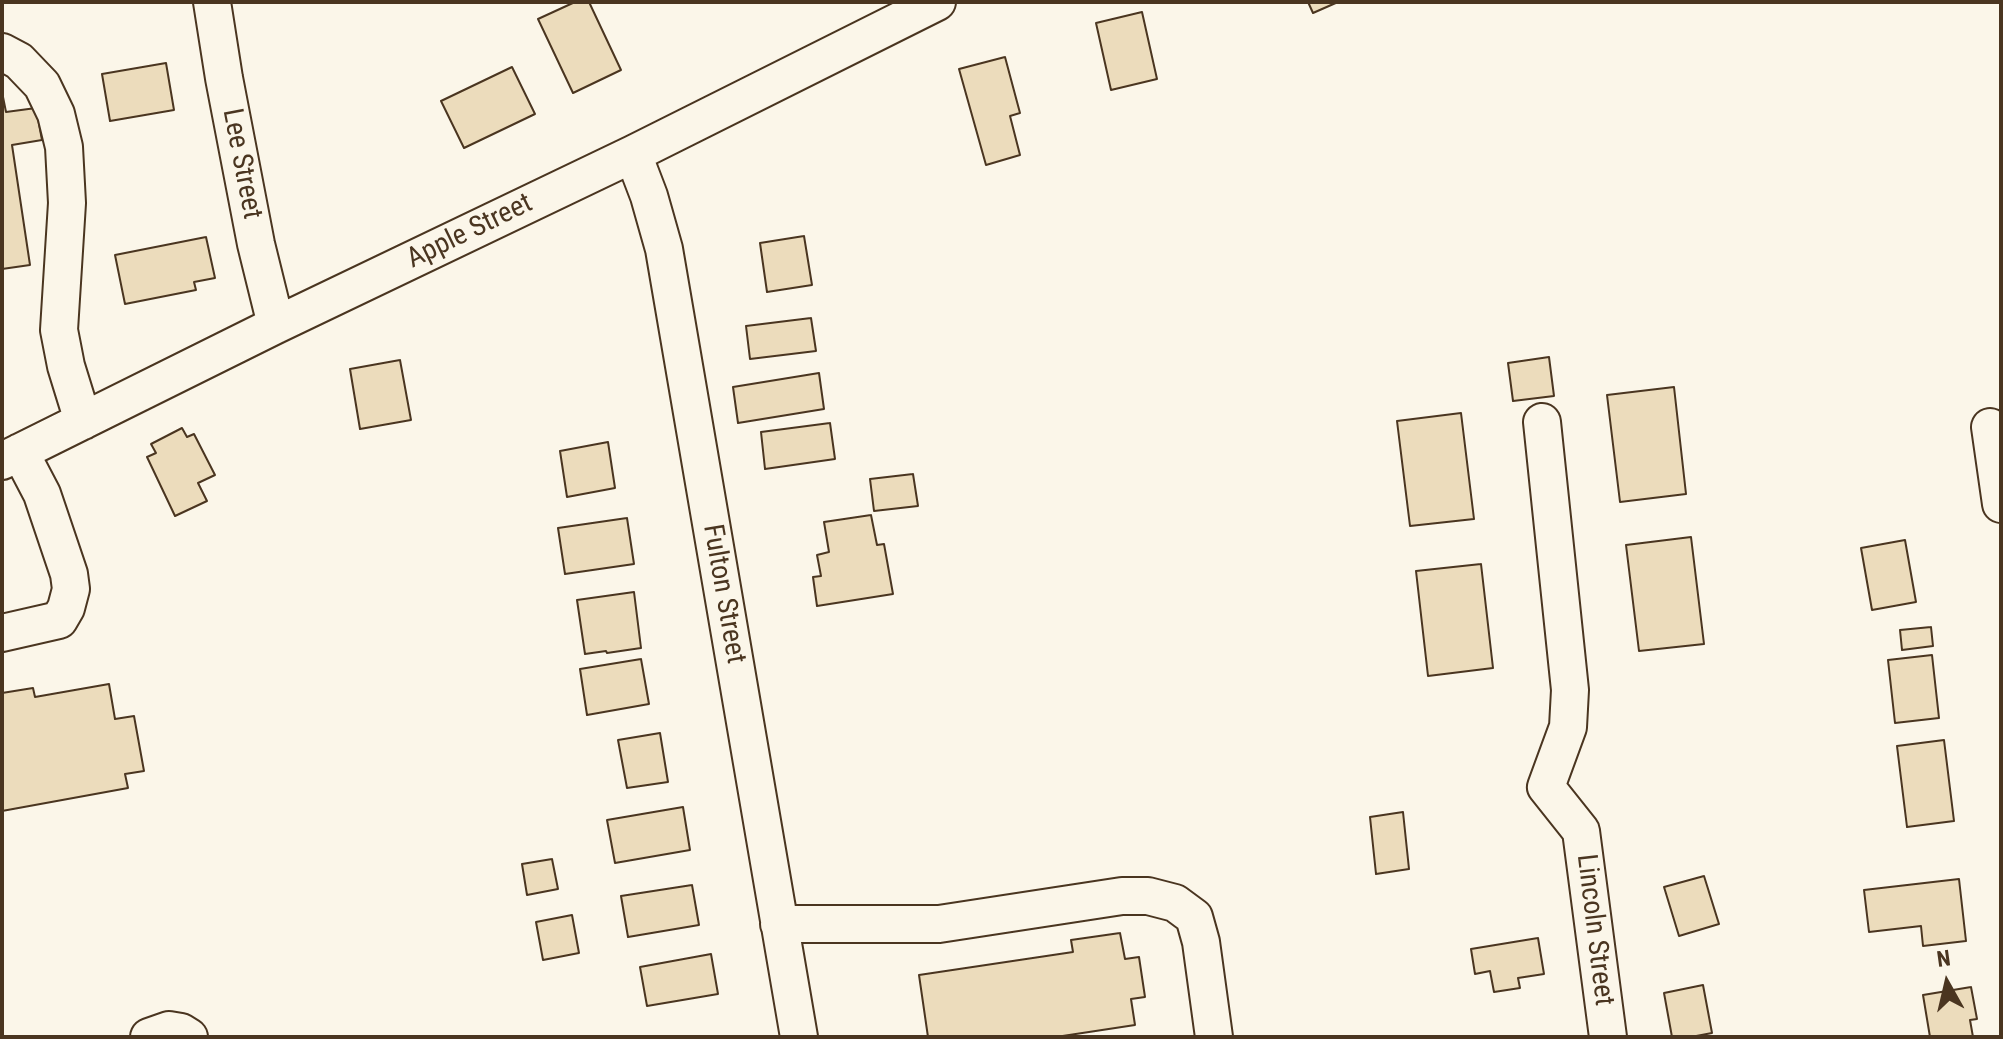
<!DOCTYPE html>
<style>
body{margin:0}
#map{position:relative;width:2003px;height:1039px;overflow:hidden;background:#fbf6e9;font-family:"Roboto Condensed",sans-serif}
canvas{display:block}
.frame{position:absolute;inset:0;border:4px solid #4a3520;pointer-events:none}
.north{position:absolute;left:1907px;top:943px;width:80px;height:80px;-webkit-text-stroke:6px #fbf6e9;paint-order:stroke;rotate:352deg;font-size:22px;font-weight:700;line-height:32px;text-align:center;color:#4a3520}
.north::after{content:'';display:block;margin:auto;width:28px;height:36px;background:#4a3520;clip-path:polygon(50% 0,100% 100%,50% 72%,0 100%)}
</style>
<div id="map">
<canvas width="2003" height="1039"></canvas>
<div class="frame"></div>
<div class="north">N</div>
</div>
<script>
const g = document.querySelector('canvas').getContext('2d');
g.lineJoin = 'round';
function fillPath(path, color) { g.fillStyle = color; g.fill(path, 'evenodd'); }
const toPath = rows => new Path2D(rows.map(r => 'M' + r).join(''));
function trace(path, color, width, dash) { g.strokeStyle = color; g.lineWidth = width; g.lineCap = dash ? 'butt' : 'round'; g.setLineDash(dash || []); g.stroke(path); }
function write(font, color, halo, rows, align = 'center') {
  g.font = font + ' "Roboto Condensed",sans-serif'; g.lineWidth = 6; g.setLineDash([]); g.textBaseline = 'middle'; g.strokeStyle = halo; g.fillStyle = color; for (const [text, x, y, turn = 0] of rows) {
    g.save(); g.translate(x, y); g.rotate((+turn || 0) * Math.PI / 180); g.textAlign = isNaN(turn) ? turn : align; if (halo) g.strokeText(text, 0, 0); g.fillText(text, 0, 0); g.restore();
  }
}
const building = toPath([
 [575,2,589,2,621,70,573,93,538,19,575,2],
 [1308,2,1338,2,1313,13,1308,2],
 [1142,12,1157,79,1111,90,1096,23,1142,12],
 [1005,57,1020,113,1010,116,1020,155,986,165,959,69,1005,57],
 [166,63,174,110,110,121,102,74,166,63],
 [512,67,535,114,464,148,441,101,512,67],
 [2,92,6,112,36,108,42,140,12,145,30,265,2,269,2,92],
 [804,236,812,285,767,292,760,243,804,236],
 [206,237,215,278,194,282,196,290,125,304,115,255,206,237],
 [811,318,816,351,750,359,746,326,811,318],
 [1549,357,1554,396,1513,401,1508,363,1549,357],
 [400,360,411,420,360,429,350,369,400,360],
 [819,373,824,409,738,423,733,387,819,373],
 [1674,387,1686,494,1620,502,1607,395,1674,387],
 [1461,413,1474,519,1410,526,1397,421,1461,413],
 [830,423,835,459,765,469,761,432,830,423],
 [182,428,187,437,194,434,215,475,198,483,207,501,175,516,147,457,156,453,151,444,182,428],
 [608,442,615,488,567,497,560,451,608,442],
 [913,474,918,506,874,511,870,479,913,474],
 [871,515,877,545,884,544,893,594,817,606,813,577,821,576,817,555,829,552,824,522,871,515],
 [627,518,634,564,565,574,558,528,627,518],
 [1691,537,1704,644,1639,651,1626,545,1691,537],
 [1905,540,1916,602,1872,610,1861,548,1905,540],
 [1481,564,1493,668,1428,676,1416,571,1481,564],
 [634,592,641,648,607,653,606,651,585,654,577,600,634,592],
 [1931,627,1933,646,1902,650,1900,630,1931,627],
 [1932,655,1939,718,1895,723,1888,660,1932,655],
 [641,659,649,704,587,715,580,669,641,659],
 [109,684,115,719,134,716,144,771,125,774,128,788,2,811,2,693,33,688,35,697,109,684],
 [660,733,668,782,627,788,618,740,660,733],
 [1944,740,1954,821,1907,827,1897,746,1944,740],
 [683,807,690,850,615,863,607,820,683,807],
 [1403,812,1409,869,1376,874,1370,817,1403,812],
 [552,859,558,889,527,895,522,864,552,859],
 [1704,876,1719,924,1679,936,1664,887,1704,876],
 [1959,879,1966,941,1923,946,1921,926,1869,932,1864,890,1959,879],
 [692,885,699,925,628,937,621,896,692,885],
 [572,915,579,953,543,960,536,922,572,915],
 [1120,933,1125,959,1139,957,1145,997,1131,999,1135,1025,1056,1037,928,1037,919,975,1073,952,1071,940,1120,933],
 [1538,938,1544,974,1518,978,1520,988,1494,992,1490,971,1475,974,1471,949,1538,938],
 [711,954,718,994,647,1006,640,967,711,954],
 [1703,985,1712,1033,1691,1037,1672,1037,1664,993,1703,985],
 [1971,987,1977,1019,1970,1020,1973,1037,1930,1037,1923,995,1971,987]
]);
fillPath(building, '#ecdcbc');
trace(building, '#4a3520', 2);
const minor = toPath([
 [212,2,224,78,256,244,276,325],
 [2,52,19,61,42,85,56,114,64,147,67,203,59,330,66,366,83,421],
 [633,154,649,196,664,249,799,1037],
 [1542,422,1570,690,1568,727,1546,787,1581,831,1608,1037],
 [1990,427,2001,504],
 [2,461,276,325,633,154,937,2],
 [2,633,59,620,66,608,71,589,69,574,42,494,20,452],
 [779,924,939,924,1122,896,1148,896,1175,903,1194,917,1201,942,1214,1037],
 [149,1037,169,1030,181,1032,189,1037]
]);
trace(minor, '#4a3520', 40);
trace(minor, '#fbf6e9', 36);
write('28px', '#4a3520', '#fbf6e9', [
 ["Lee Street",241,164,79],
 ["Apple Street",470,232,-26],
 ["Fulton Street",723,594,80],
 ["Lincoln Street",1594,930,83]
]);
</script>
